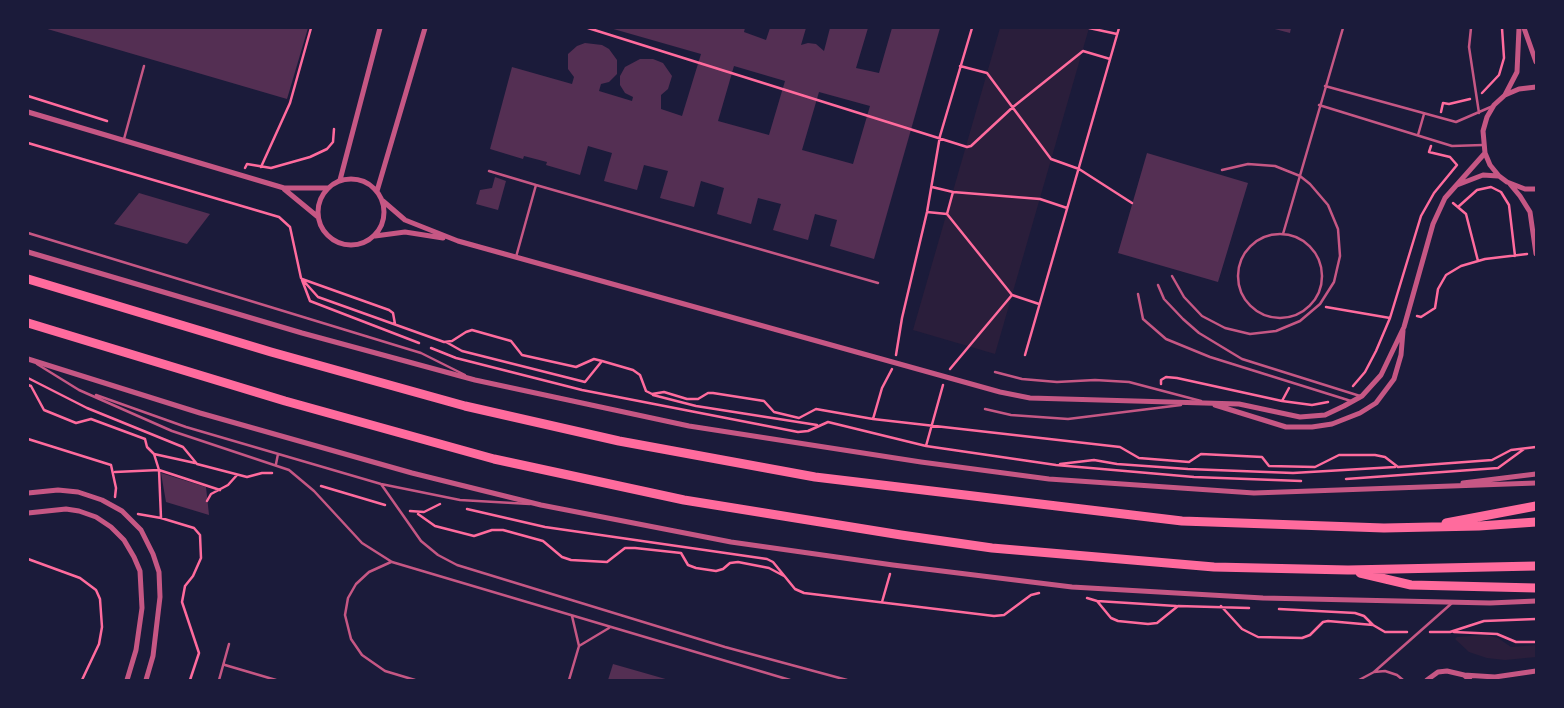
<!DOCTYPE html>
<style>
body{margin:0}
#map{position:relative;width:1564px;height:708px;overflow:hidden;background:#1b1b3a;font-family:Spectral,serif}
canvas{display:block}
.frame{position:absolute;inset:0;border:29px solid #1b1b3a;pointer-events:none}
</style>
<div id="map">
<canvas width="1564" height="708"></canvas>
<div class="frame"></div>
</div>
<script>
const g = document.querySelector('canvas').getContext('2d');
g.lineJoin = 'round';
function fillPath(path, color) { g.fillStyle = color; g.fill(path, 'evenodd'); }
const toPath = rows => new Path2D(rows.map(r => 'M' + r).join(''));
function trace(path, color, width, dash) { g.strokeStyle = color; g.lineWidth = width; g.lineCap = dash ? 'butt' : 'round'; g.setLineDash(dash || []); g.stroke(path); }
fillPath(toPath([
 [1000,28,1089,28,995,354,913,330],
 [1487,635,1498,638,1511,647,1536,645,1536,657,1505,660,1487,658,1469,652,1455,639,1457,637]
]), '#2a1e3b');
fillPath(toPath([
 [44,28,308,28,287,99],
 [610,28,745,28,744,32,766,40,770,28,806,28,801,45,808,43,816,44,824,51,830,28,868,28,856,68,879,73,892,28,940,28,874,259,830,246,837,220,815,214,808,240,773,230,781,204,758,198,751,224,717,214,724,188,701,181,694,207,660,198,668,171,644,165,637,190,604,181,612,153,588,146,580,175,546,165,547,162,524,156,523,159,490,149,512,67,572,84,574,77,568,69,568,54,577,46,585,43,602,45,609,49,617,60,617,74,609,82,601,84,599,91,632,101,633,97,625,93,620,85,620,76,625,67,640,59,653,59,663,63,672,76,668,89,661,95,661,109,682,116,701,54],
 [734,66,785,81,769,135,718,121],
 [819,92,870,106,853,164,802,150],
 [1271,28,1291,28,1290,33],
 [1147,153,1248,183,1218,282,1118,253],
 [495,177,506,181,498,210,476,204,480,190,492,188],
 [139,193,210,214,187,244,114,224],
 [161,473,206,487,209,515,166,502],
 [613,664,669,680,608,680]
]), '#542f53');
trace(toPath([
 [588,28,967,147,971,146,1013,107,1083,51,1110,59],
 [1089,28,1117,34],
 [960,66,987,73,1051,159,1079,169,1132,203],
 [1482,93,1499,75,1504,58,1502,28],
 [28,96,107,121],
 [1441,112,1443,103,1449,104,1470,99],
 [28,143,279,217,290,227,301,278,318,297,444,342,452,341,466,332,472,330,511,341,522,355,576,367,594,359,602,361,633,370,640,375,646,391,652,394,664,392,687,399,698,399,708,393,713,393,764,401,774,412,799,418,816,409,873,419,1120,447,1139,458,1189,462,1201,454,1262,457,1269,466,1315,467,1339,455,1375,455,1385,457,1398,467,1492,460,1511,450,1536,447],
 [261,167,290,103,311,28],
 [245,168,247,164,271,168,310,157,327,149,333,142,334,129],
 [953,192,1040,199,1067,208],
 [1453,203,1466,214,1478,261],
 [1458,207,1477,190,1491,187,1501,192,1509,205,1515,256],
 [927,212,947,214,953,192,932,187],
 [947,214,1012,295,950,369],
 [302,279,389,310,393,313,395,324],
 [302,280,310,301,419,343],
 [1012,295,1039,304],
 [1326,307,1390,318,1421,216,1434,193,1457,165,1450,157,1429,152,1431,146],
 [1417,316,1421,317,1435,308,1438,289,1446,275,1461,266,1485,259,1527,254],
 [446,342,462,351,585,382,602,361],
 [431,348,456,358,582,390,798,432,808,431,828,422,926,446,1056,465,1194,477,1301,481],
 [896,355,902,318,927,212,940,136,972,28],
 [1025,355,1119,28],
 [28,378,87,408,183,447,197,464,247,477,262,473,272,473],
 [1161,384,1161,380,1166,377,1177,378,1282,401,1289,388],
 [28,385,31,386,44,410,76,423,91,419,145,439,147,447,154,454,195,463],
 [1353,386,1365,372,1376,351,1390,318],
 [653,395,696,406,817,425],
 [1282,401,1312,405,1328,402],
 [873,419,882,388,892,369],
 [28,439,111,465,116,488,115,497],
 [926,446,943,385],
 [154,454,159,470,161,518],
 [1060,464,1094,460,1117,464,1188,469,1293,473,1395,467],
 [115,472,159,470,220,490],
 [1346,479,1498,468,1524,449],
 [321,486,385,505],
 [207,501,211,494,228,485,237,475],
 [467,509,545,527,767,559,773,562,795,589,804,593,994,616,1004,615,1031,595,1039,593],
 [410,511,424,512,440,504],
 [138,514,161,518,194,528,200,535,201,558,193,576,185,586,182,602,199,653,190,680],
 [418,514,435,526,474,536,492,530,503,530,543,541,562,557,571,560,607,562,625,548,635,548,681,553,688,565,696,568,716,571,723,569,730,563,738,562,769,568,784,576],
 [28,559,80,578,96,590,100,599,102,627,99,644,82,680],
 [1087,598,1097,601,1111,618,1118,621,1148,624,1157,623,1178,606,1249,608],
 [1097,601,1176,606],
 [882,602,890,574],
 [1221,606,1242,629,1258,637,1302,638,1310,635,1323,622,1328,621,1373,625],
 [1279,609,1355,613,1364,616,1373,625,1385,632,1407,632],
 [1430,632,1450,632,1484,621,1536,619],
 [1454,632,1497,634,1516,642,1536,642]
]), '#ff6b9d', 2.5);
trace(toPath([
 [1471,28,1469,47,1479,113],
 [1325,86,1456,122,1493,106],
 [1319,105,1452,146,1483,145],
 [1418,135,1424,114],
 [124,139,144,66],
 [489,171,536,185],
 [28,233,421,353,465,375],
 [1283,234,1343,28],
 '1238 276a42 42 0 1 1 84 0a42 42 0 1 1-84 0Z',
 [516,257,536,185,878,283],
 [1172,276,1184,297,1202,316,1225,328,1250,334,1276,331,1300,321,1320,304,1334,282,1340,256,1338,229,1328,205,1310,184,1300,176,1275,166,1248,164,1222,170],
 [1158,285,1164,299,1183,319,1199,333,1242,359,1360,396],
 [1138,294,1143,319,1166,339,1210,357,1351,401],
 [37,364,79,390,172,431,289,470,314,491,362,543,392,562,790,680],
 [995,372,1022,379,1057,382,1095,380,1129,382,1201,401],
 [96,395,186,427,381,484,460,500,530,504],
 [985,409,1011,415,1068,419,1181,405],
 [276,464,278,454],
 [381,484,421,541,438,555,457,565,725,647,847,680],
 [391,562,369,572,356,584,348,598,345,615,351,639,362,655,385,671,415,680],
 [579,646,609,628],
 [225,665,276,680],
 [1374,672,1452,603],
 [219,680,229,644],
 [569,680,579,646,572,616],
 [1359,680,1374,672,1385,671,1397,675,1403,680]
]), '#c65784', 2.5);
trace(toPath([
 [1524,28,1536,62],
 [1536,87,1519,89,1505,95,1494,105,1487,117,1483,131,1485,153,1490,165,1499,176,1507,182,1525,189,1536,189],
 [1505,95,1517,72,1519,28],
 [28,112,284,188,327,188],
 '318 212a33 33 0 1 1 66 0a33 33 0 1 1-66 0Z',
 [340,180,380,28],
 [1510,184,1520,196,1530,212,1536,254],
 [1457,185,1483,175,1498,176],
 [284,189,318,217],
 [377,191,425,28],
 [383,201,405,220,458,241,1000,392,1030,398,1239,404,1300,417,1325,415,1344,406,1362,396,1381,375,1404,327,1433,224,1445,198,1485,153],
 [375,236,405,232,443,238],
 [28,252,302,333,475,380,689,426,921,462,1049,479,1254,493,1536,483],
 [28,359,200,413,412,473,541,505,731,542,893,565,1072,587,1263,598,1490,603,1536,601],
 [1215,405,1286,427,1312,427,1332,424,1360,413,1376,403,1394,379,1401,355,1403,331],
 [1463,483,1536,474],
 [28,493,58,490,78,492,102,500,122,511,141,530,153,554,159,572,160,597,153,656,146,680],
 [28,513,66,509,79,511,96,517,111,527,124,540,134,557,140,571,142,608,136,650,127,680],
 [1464,675,1495,677,1536,671],
 [1427,680,1438,672,1447,671,1464,675,1470,680]
]), '#c65784', 5);
trace(toPath([
 [28,279,271,352,465,406,619,441,815,477,1182,521,1384,528,1479,526,1536,522],
 [28,323,285,401,494,459,684,500,901,535,992,548,1214,567,1348,570,1536,566],
 [1446,523,1536,506],
 [1360,573,1411,585,1536,588]
]), '#ff6b9d', 9);
</script>
